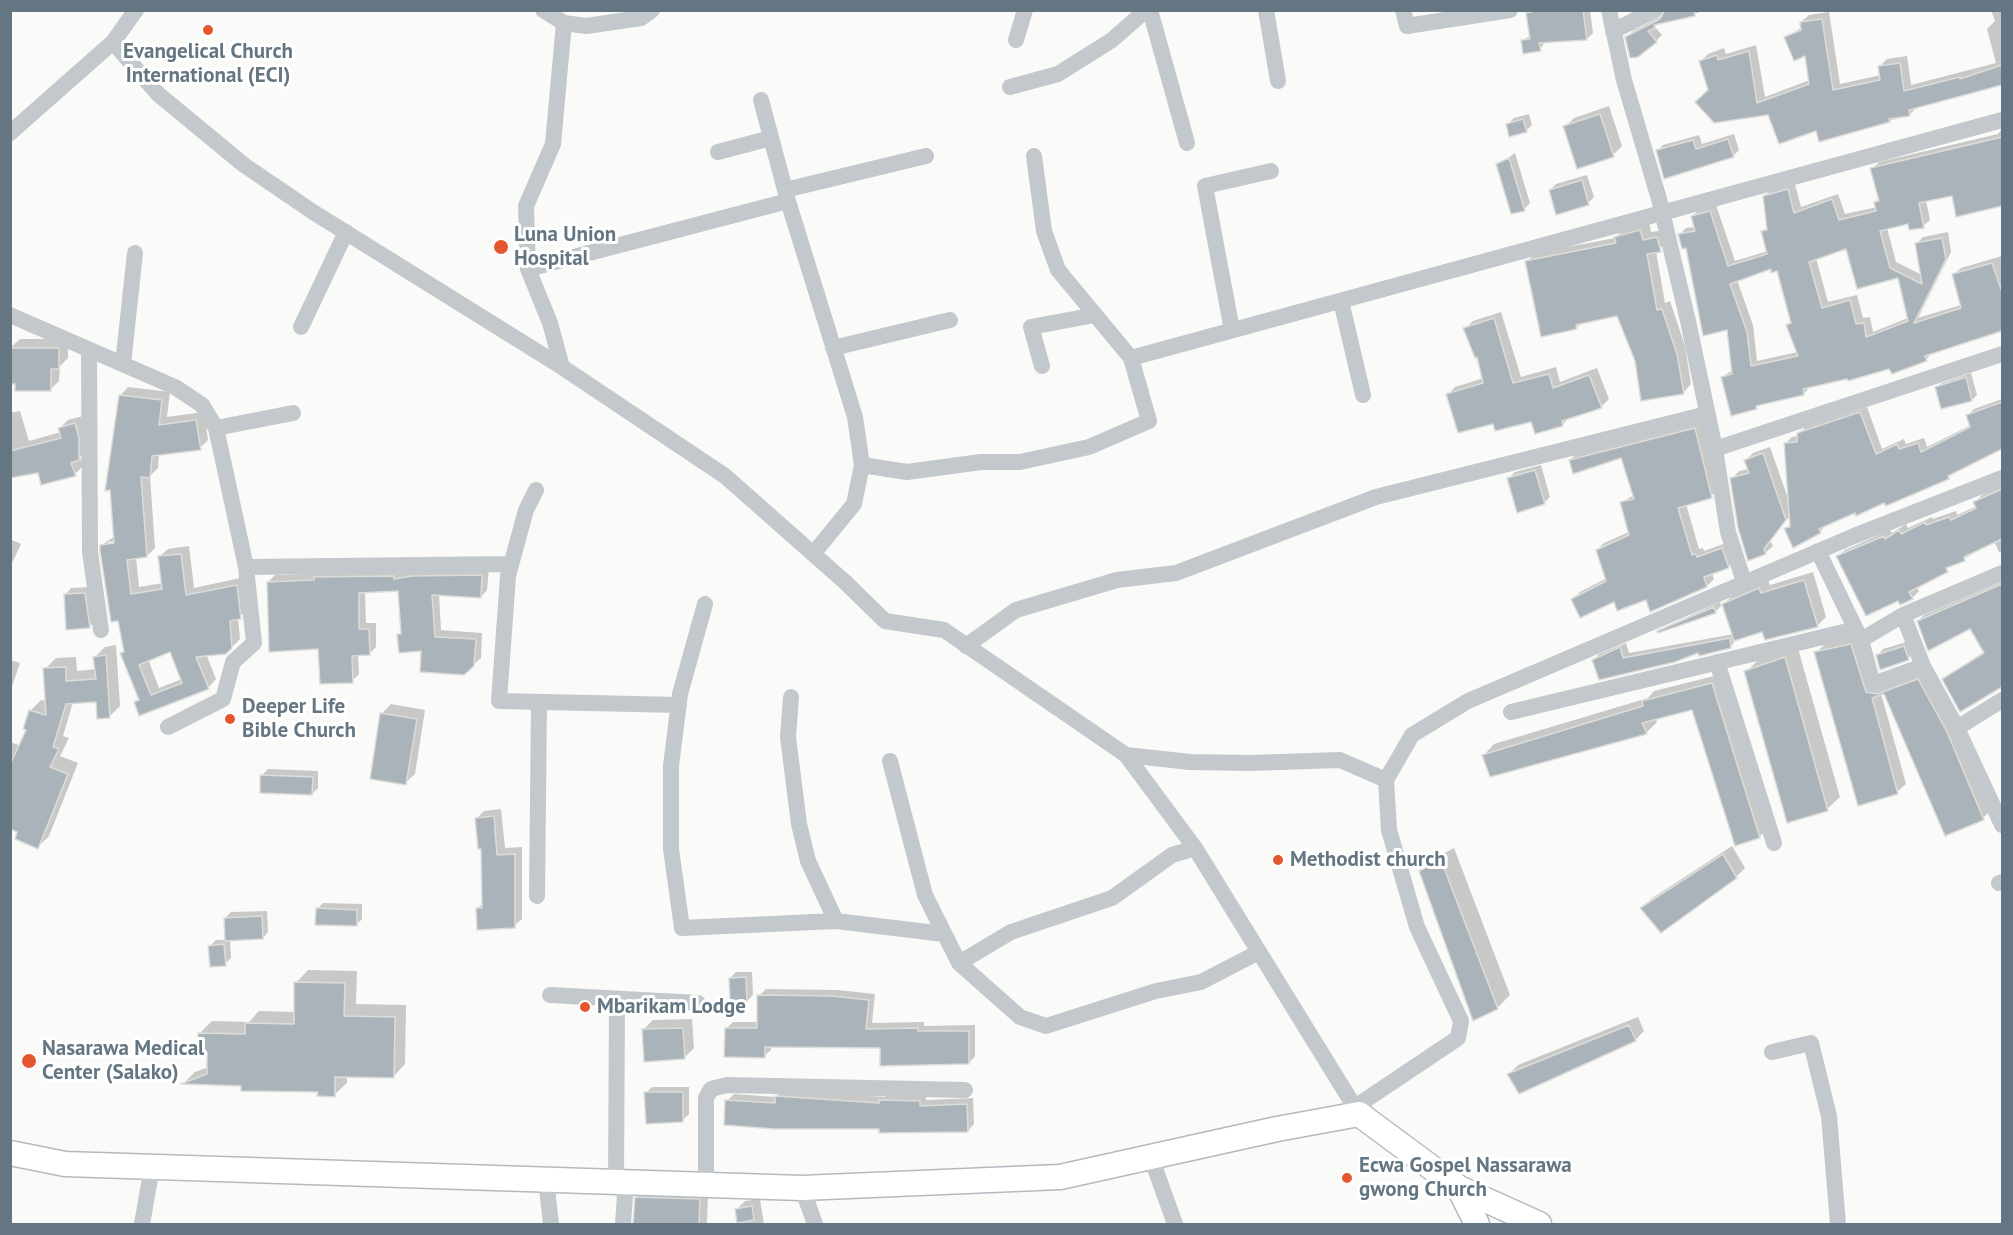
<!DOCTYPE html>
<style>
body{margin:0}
#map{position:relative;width:2013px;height:1235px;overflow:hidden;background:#fafaf8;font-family:"PT Sans",sans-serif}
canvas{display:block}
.frame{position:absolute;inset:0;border:12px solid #657683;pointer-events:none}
</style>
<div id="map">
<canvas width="2013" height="1235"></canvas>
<div class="frame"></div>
</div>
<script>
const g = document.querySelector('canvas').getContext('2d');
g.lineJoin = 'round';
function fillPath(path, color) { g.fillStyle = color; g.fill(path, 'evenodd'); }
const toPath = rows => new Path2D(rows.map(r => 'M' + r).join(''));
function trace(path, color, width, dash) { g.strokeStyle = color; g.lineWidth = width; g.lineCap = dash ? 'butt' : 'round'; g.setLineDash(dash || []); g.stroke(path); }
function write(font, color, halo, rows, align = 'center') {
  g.font = font + ' "PT Sans",sans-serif'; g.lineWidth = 6; g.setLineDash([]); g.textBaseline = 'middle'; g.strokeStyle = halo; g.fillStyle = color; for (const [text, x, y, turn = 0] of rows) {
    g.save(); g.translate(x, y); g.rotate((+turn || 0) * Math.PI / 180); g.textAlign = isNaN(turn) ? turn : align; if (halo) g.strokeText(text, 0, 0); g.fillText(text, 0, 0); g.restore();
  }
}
fillPath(toPath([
 [1530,10,1590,10,1593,33,1587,39,1545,41,1540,50,1522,41,1531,35,1528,13],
 [1667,10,1708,10,1658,23,1655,27,1662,35,1656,41,1627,37,1633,31,1664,15],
 [1991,10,2002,10,2002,85,1917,107,1909,115,1889,121,1817,129,1710,90,1701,61,1708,54,1724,48,1726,54,1756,45,1765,97,1810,80,1806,54,1786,38,1802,27,1801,22,1809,15,1829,12,1840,84,1881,75,1880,66,1887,59,1907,56,1911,85,1996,63,1987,29,1995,21],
 [1609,106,1622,146,1613,155,1565,127,1574,118],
 [1529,114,1532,125,1526,131,1508,124,1514,118],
 [2002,129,2002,185,1926,200,1930,220,1923,226,1909,223,1887,228,1896,262,1922,275,1917,243,1923,237,1948,232,1951,252,1918,318,1961,305,1954,274,1961,268,2002,256,2002,329,1932,352,1926,360,1810,386,1804,394,1760,403,1756,408,1722,377,1733,370,1728,328,1680,234,1686,228,1695,227,1692,216,1699,210,1716,205,1735,261,1768,251,1763,232,1768,227,1764,197,1771,190,1795,184,1801,207,1838,194,1845,214,1877,207,1875,202,1880,198,1872,169,1879,162,1998,134],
 [1847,247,1899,276,1908,318,1873,332,1870,317,1863,318,1857,295,1828,302,1816,258],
 [1772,267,1778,270,1792,321,1788,326,1798,352,1757,361,1753,325,1737,280],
 [1734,134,1739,150,1733,156,1657,151,1663,145,1699,135,1702,144],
 [1515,153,1530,203,1524,209,1498,165],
 [1587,175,1594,197,1588,203,1550,190,1556,184],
 [1649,222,1651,232,1665,230,1668,242,1656,251,1665,303,1670,301,1685,346,1691,384,1683,393,1636,361,1618,314,1582,322,1576,328,1527,262,1535,253,1615,238,1624,229],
 [1501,312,1521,377,1556,367,1560,382,1597,368,1609,399,1601,407,1571,416,1562,425,1532,420,1494,422,1448,395,1455,387,1484,378,1478,355,1465,329,1473,321],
 [20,339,68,339,68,358,60,366,59,381,50,390,10,348],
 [1971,373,1977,395,1972,400,1937,388,1942,383],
 [128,387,170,392,167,417,204,412,208,440,200,448,159,454,158,468,150,476,155,548,147,556,136,557,139,587,163,583,159,557,168,549,189,546,194,588,245,577,249,609,238,618,240,639,226,653,206,654,216,679,208,688,136,703,140,699,122,653,125,650,119,619,102,545,115,536,120,396],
 [121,541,108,545,108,542],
 [171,650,182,679,159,688,148,659],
 [2002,399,2002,447,1954,471,1948,478,1826,525,1820,532,1786,529,1791,523,1791,515,1770,540,1773,546,1765,553,1732,479,1739,471,1749,469,1746,460,1753,453,1770,447,1789,501,1786,443,1792,437,1799,436,1805,427,1867,407,1882,449,1904,439,1906,444,1924,438,1927,447,1971,425,1968,415,1974,409],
 [20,411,29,441,61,432,60,428,68,420,83,416,87,450,80,457,83,466,75,474,10,472,10,413],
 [1702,422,1718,489,1711,496,1686,504,1699,549,1703,548,1704,551,1729,542,1735,560,1728,567,1712,573,1714,579,1707,586,1647,598,1573,599,1580,592,1607,578,1597,550,1604,543,1629,532,1622,503,1635,494,1622,456,1570,460,1577,453],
 [1541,465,1550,497,1544,503,1509,478,1515,472],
 [2002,485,2002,551,1999,552,1994,541,1916,587,1919,591,1912,598,1901,603,1838,556,1845,550,1890,530,1892,533,1906,524,1908,528,1932,517,1933,519,1956,511,1957,515,1977,506,1975,502,1982,495],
 [10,539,21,544,10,567],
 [489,569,487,590,481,597,439,594,441,630,482,633,481,658,473,665,423,650,399,635,402,632,399,589,365,591,366,623,376,623,376,647,369,654,358,654,359,674,352,681,320,648,268,582,275,575],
 [1813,572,1826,617,1817,626,1763,630,1736,638,1731,647,1700,651,1675,660,1594,660,1599,654,1626,643,1629,653,1734,634,1724,604,1733,595,1768,580,1770,585],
 [2002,582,2002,689,1944,679,1985,651,1971,627,1918,621,1924,615],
 [91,587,95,621,89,627,66,594,71,588],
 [1720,602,1721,606,1715,612,1663,628],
 [1860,636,1871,678,1927,671,1992,809,1983,818,1884,692,1881,693,1906,784,1897,792,1816,653,1825,644],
 [1910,641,1914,653,1908,658,1878,655,1883,649],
 [116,645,120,706,109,717,97,700,73,702,63,736,69,738,60,756,78,763,49,836,38,847,19,831,10,828,10,742,21,746,28,730,30,711,41,700,47,701,45,669,56,658,76,657,77,671,96,669,94,658,105,647],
 [1797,645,1840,797,1827,809,1746,672,1759,659],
 [10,660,20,663,10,692],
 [1722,674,1770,826,1759,837,1693,708,1656,718,1657,722,1647,732,1491,775,1484,755,1494,744,1648,698,1654,691],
 [391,704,425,710,415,774,405,783,372,778,382,713],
 [268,769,318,771,318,788,312,794,262,775],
 [501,809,505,848,522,847,522,919,514,926,477,909,483,903,483,847,477,818,484,811],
 [1732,846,1745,868,1736,877,1642,908,1651,899],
 [1454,848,1510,995,1497,1008,1420,872,1433,859],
 [323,903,362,904,362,919,356,925,317,909],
 [267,911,268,932,263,938,230,939,231,958,225,964,210,946,216,940,226,940,225,918,231,912],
 [308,970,357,971,356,1004,406,1005,405,1064,393,1077,347,1076,347,1083,334,1095,319,1091,243,1085,184,1083,195,1072,209,1067,209,1051,200,1033,212,1021,249,1022,259,1011,295,1012,296,983],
 [736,972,752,972,753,995,747,1001,730,978],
 [766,989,838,990,875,994,872,1023,924,1022,924,1026,975,1025,975,1056,969,1063,881,1047,771,1045,771,1050,764,1056,726,1029,733,1022,759,1022,759,996],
 [1638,1017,1644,1031,1635,1040,1509,1074,1518,1065],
 [692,1019,694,1048,685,1057,643,1030,653,1020],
 [652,1087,689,1087,689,1114,683,1120,646,1093],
 [783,1090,885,1097,888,1094,926,1094,926,1100,973,1098,974,1124,968,1131,881,1127,727,1101,734,1094,776,1097],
 [645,1189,708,1191,707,1224,636,1224,637,1197],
 [760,1199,764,1224,739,1224,736,1210,745,1201]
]), '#0003');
const building = toPath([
 [1540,10,1583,10,1587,40,1539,43,1541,51,1523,54,1521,40,1530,39,1526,13,1540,10],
 [1665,10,1694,10,1695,16,1654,25,1655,28,1648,31,1657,42,1638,57,1630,58,1625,37,1660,19,1665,10],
 [1822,19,1833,90,1880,80,1878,66,1900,63,1904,91,1960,77,1960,79,2002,65,2002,85,1909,110,1910,116,1889,119,1890,122,1819,142,1816,131,1779,144,1768,115,1714,123,1695,102,1708,90,1699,61,1717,55,1718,60,1749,51,1757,103,1809,84,1805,56,1794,61,1784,37,1801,30,1800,22,1822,19],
 [1600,114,1614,157,1577,169,1563,126,1600,114],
 [1523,119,1527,132,1509,137,1506,124,1523,119],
 [2002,137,2002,206,1956,217,1952,196,1919,203,1924,228,1909,230,1908,224,1880,231,1890,268,1922,284,1915,243,1942,238,1946,259,1914,323,1961,308,1952,274,1992,263,2002,292,2002,331,1925,356,1927,361,1892,374,1889,369,1848,381,1847,379,1803,389,1804,395,1756,406,1757,409,1731,416,1721,377,1732,374,1727,330,1703,336,1686,248,1682,249,1678,234,1695,231,1691,216,1710,211,1728,266,1767,254,1761,231,1767,230,1763,196,1788,189,1794,213,1832,199,1839,220,1876,211,1874,202,1879,201,1870,168,2002,137],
 [1846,249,1857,289,1898,278,1908,321,1866,337,1864,323,1856,324,1850,300,1822,308,1809,262,1846,249],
 [1771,269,1771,273,1777,271,1791,323,1786,325,1798,356,1751,366,1747,332,1730,284,1771,269],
 [1728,139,1734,157,1664,179,1656,150,1693,140,1696,149,1728,139],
 [1509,158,1525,211,1511,214,1496,164,1509,158],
 [1582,180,1589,205,1556,215,1549,190,1582,180],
 [1640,230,1643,240,1657,237,1661,252,1647,254,1657,310,1662,309,1677,354,1684,394,1641,401,1635,361,1617,316,1576,325,1577,329,1541,337,1525,261,1616,243,1614,237,1640,230],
 [1494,318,1513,383,1549,374,1553,388,1589,375,1602,408,1562,421,1563,426,1535,434,1531,422,1495,431,1493,424,1458,433,1446,394,1483,383,1477,357,1475,358,1463,328,1494,318],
 [10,348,59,348,59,369,51,369,51,391,15,391,15,384,10,384,10,348],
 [1966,377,1972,401,1941,409,1935,387,1966,377],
 [119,395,162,400,159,425,196,420,201,450,152,456,150,478,141,477,147,557,127,560,131,594,162,589,158,556,181,554,186,595,237,585,241,619,230,621,232,648,226,654,196,657,209,689,139,716,134,702,139,700,120,653,124,652,118,621,111,622,100,551,100,545,114,543,110,490,105,491,119,395],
 [170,652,182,683,151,695,139,665,170,652],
 [2002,402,2002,449,1948,476,1949,479,1886,506,1884,503,1856,516,1855,513,1819,529,1821,533,1793,548,1784,528,1790,527,1784,443,1797,442,1797,433,1860,412,1876,454,1897,444,1899,449,1918,443,1921,452,1970,427,1966,415,2002,402],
 [75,423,79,438,79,460,71,463,76,476,41,485,38,473,10,478,10,451,61,438,58,428,75,423],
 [1695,428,1712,498,1678,508,1692,555,1696,554,1697,557,1722,548,1729,568,1704,577,1707,587,1650,612,1646,600,1617,611,1614,602,1580,618,1571,599,1606,581,1596,550,1629,535,1620,502,1634,499,1621,458,1573,474,1569,460,1695,428],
 [1763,453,1786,520,1764,549,1766,554,1748,561,1738,528,1730,478,1749,473,1744,460,1763,453],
 [1535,470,1545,504,1517,513,1507,478,1535,470],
 [2002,489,2002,539,1964,557,1965,561,1946,568,1948,572,1909,592,1913,599,1900,605,1898,601,1866,616,1836,556,1884,536,1885,539,1899,530,1901,534,1925,522,1926,525,1949,517,1951,520,1976,508,1973,502,2002,489],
 [482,575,481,598,432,595,435,637,476,639,474,666,464,675,420,672,421,651,399,653,397,634,401,634,398,591,359,593,359,629,369,629,370,655,352,656,353,683,320,684,318,649,269,652,267,582,314,580,314,577,394,576,394,579,412,576,482,575],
 [1804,580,1818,627,1765,640,1762,632,1734,641,1722,604,1759,588,1761,593,1804,580],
 [2002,584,2002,687,1960,712,1942,679,1984,653,1970,629,1928,651,1917,621,2002,584],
 [85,593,90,628,66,630,64,594,85,593],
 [1714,607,1716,613,1658,633,1657,631,1714,607],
 [1730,638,1731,648,1699,656,1698,653,1675,662,1599,680,1592,660,1620,647,1623,658,1730,638],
 [1851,644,1866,692,1877,694,1918,679,1947,732,1984,820,1945,836,1884,694,1872,698,1898,794,1858,806,1814,652,1851,644],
 [1904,646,1909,660,1880,670,1876,655,1904,646],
 [106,655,110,718,97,719,96,702,66,704,53,747,59,749,50,767,68,774,38,849,15,839,17,832,10,829,10,765,26,730,23,729,29,710,46,715,43,668,66,667,66,681,96,679,93,657,106,655],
 [1785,657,1828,811,1787,823,1744,671,1785,657],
 [1712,683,1760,838,1735,846,1692,710,1642,723,1647,734,1490,777,1482,755,1643,706,1642,701,1712,683],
 [380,713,417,719,406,785,370,779,380,713],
 [260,775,313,777,312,795,260,793,260,775],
 [494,816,497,855,515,854,515,928,477,930,476,908,482,908,481,849,478,849,475,818,494,816],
 [1723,854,1737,878,1661,933,1640,908,1723,854],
 [1441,860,1498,1009,1473,1021,1419,871,1441,860],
 [316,908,357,910,357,926,315,925,316,908],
 [262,916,263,939,225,941,224,918,262,916],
 [224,944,226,966,210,967,208,946,224,944],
 [746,977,747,1002,730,1003,729,978,746,977],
 [294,982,345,983,344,1016,395,1017,394,1078,335,1077,335,1097,317,1096,318,1092,241,1091,241,1086,181,1084,207,1074,207,1053,198,1052,198,1033,245,1034,245,1023,294,1024,294,982],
 [757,995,831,996,869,1000,866,1029,918,1028,918,1031,969,1031,969,1064,880,1066,880,1048,765,1047,765,1058,724,1057,725,1028,757,1028,757,995],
 [1629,1025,1636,1041,1519,1094,1507,1074,1629,1025],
 [683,1028,685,1059,644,1062,642,1029,683,1028],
 [644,1092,683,1092,683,1122,646,1124,644,1092],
 [775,1096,879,1103,879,1100,920,1101,920,1106,967,1104,968,1132,879,1133,879,1129,774,1129,724,1125,725,1100,775,1103,775,1096],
 [635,1197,700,1199,699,1224,633,1224,635,1197],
 [752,1206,754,1220,737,1223,735,1209,752,1206]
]);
fillPath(building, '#aab3b9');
trace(building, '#dcdcda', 1.5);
const secondary = toPath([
 [10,1153,65,1164,802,1188,1060,1177,1277,1129,1359,1114,1459,1188,1477,1224],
 [1459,1188,1539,1224]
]);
trace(secondary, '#b3babf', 27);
trace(toPath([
 [543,10,564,23,586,26,641,18,652,10],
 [1150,10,1187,143],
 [1266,10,1278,81],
 [1403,10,1407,26,1510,10],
 [1609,10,1624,80,1659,199,1688,321,1715,449,1728,532,1744,582],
 [1613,31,1655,10],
 [1016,40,1025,10],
 [113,42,158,94,244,165,313,212,562,367,725,476,845,582,885,621,944,630,1126,755,1195,848,1359,1114],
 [1010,87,1058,74,1112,40,1146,10],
 [761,100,788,201,855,417,862,465,854,504,813,554],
 [10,133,113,42,136,10],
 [718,152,771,138],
 [1034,156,1044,231,1058,270,1131,358,2002,120],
 [785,190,926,156],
 [528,269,788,201],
 [1341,301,1363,395],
 [10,315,175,387,202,405,216,428,246,567,254,643,233,662,223,699,168,727],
 [301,327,346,232],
 [1232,330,1205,186,1271,171],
 [833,348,950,320],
 [89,350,90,552,101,630],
 [123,364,135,253],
 [1042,366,1031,327,1095,315],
 [562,367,550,323,528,269,526,206,553,144,564,23],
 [216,428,293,413],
 [1715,449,2002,354],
 [862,465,907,472,981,462,1020,462,1089,447,1149,421,1131,358],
 [536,490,526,510,508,576,499,701,679,705],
 [1818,551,1861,640,1903,615,1923,666,1957,728,2002,825],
 [246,567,511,564],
 [705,604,680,694,671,766,671,849,682,928,836,921,944,934],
 [1903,615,2002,573],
 [1861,640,1873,684,1923,666],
 [966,646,1016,610,1117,580,1176,573,1376,497,1707,414],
 [1717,662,1774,843],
 [791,697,788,737,799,824,808,861,836,921],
 [1511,712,1856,629],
 [1957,728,2002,700],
 [1126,755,1190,762,1250,763,1340,760,1386,780],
 [890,761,925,895,959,963,1020,1017,1046,1026,1156,991,1201,982,1259,952],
 [1999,883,2002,882],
 [537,896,539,702],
 [959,963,1011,932,1112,898,1172,855,1195,848],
 [550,995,698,1003],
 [1772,1052,1811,1043,1829,1116,1838,1224],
 [1355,1107,1458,1038,1461,1021,1417,927,1389,830,1386,780,1412,735,1468,701,1854,536,2002,478],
 [1151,1157,1175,1224],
 [546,1179,551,1224],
 [616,1181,617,1001],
 [706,1185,706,1098,711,1089,727,1085,965,1090],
 [802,1188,815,1224],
 [142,1224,152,1167],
 [623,1224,626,1181]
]), '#c3c8cc', 16);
trace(secondary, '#fff', 24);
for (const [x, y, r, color] of [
 [208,30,6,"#e4572e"],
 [501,247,8,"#e4572e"],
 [230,719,6,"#e4572e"],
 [1278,860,6,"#e4572e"],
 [585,1007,6,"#e4572e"],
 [29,1061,8,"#e4572e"],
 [1347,1178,6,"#e4572e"]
]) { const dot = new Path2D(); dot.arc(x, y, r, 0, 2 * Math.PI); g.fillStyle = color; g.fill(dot); trace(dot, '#fff', 2); }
write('bold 21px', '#657683', '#fff', [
 ["Evangelical Church",208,52,"center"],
 ["International (ECI)",208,76,"center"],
 ["Luna Union",514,235],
 ["Hospital",514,259],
 ["Deeper Life",242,707],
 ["Bible Church",242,731],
 ["Methodist church",1290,860],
 ["Mbarikam Lodge",597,1007],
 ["Nasarawa Medical",42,1049],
 ["Center (Salako)",42,1073],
 ["Ecwa Gospel Nassarawa",1359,1166],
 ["gwong Church",1359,1190]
], 'left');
</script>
